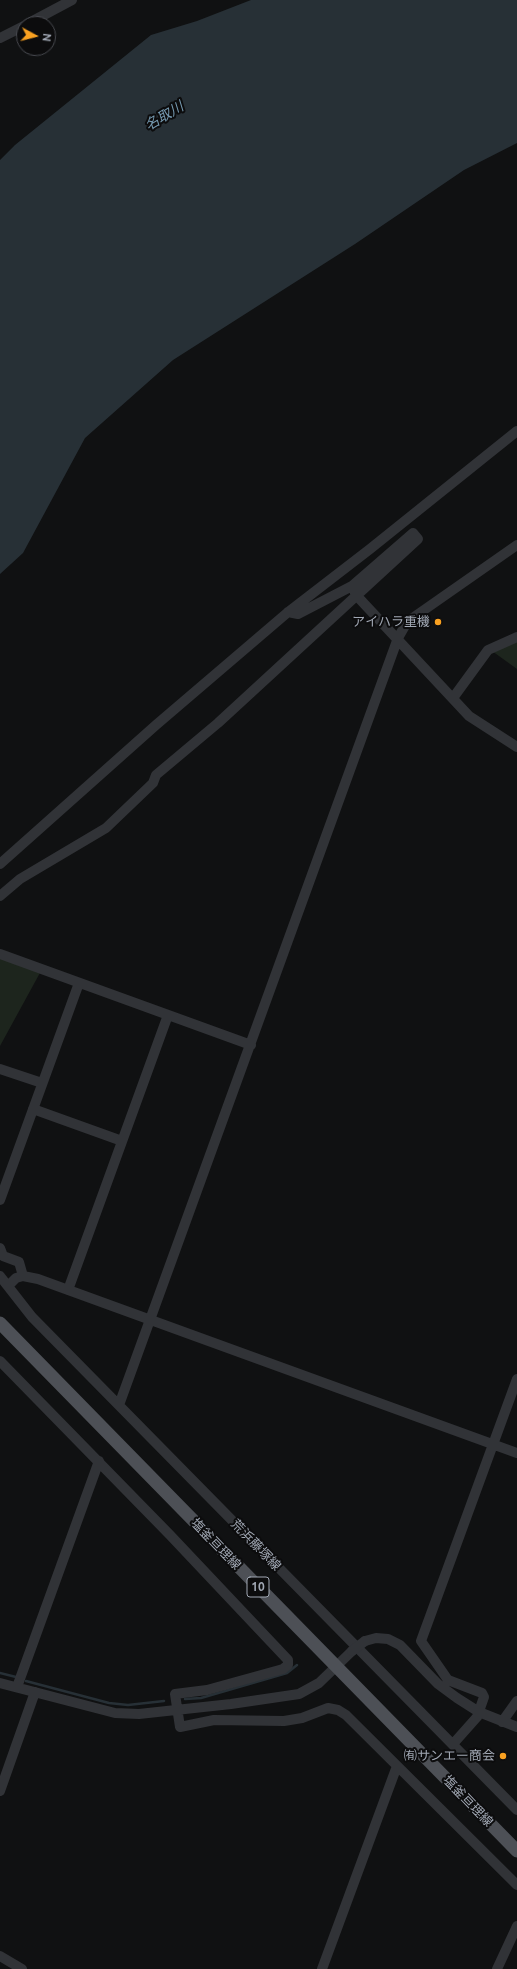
<!DOCTYPE html>
<meta charset="utf-8">
<style>
body{margin:0}
#map{position:relative;width:517px;height:1969px;overflow:hidden;background:#101112;font-family:Ubuntu,sans-serif}
canvas{display:block}
.north{position:absolute;left:16px;top:16px;width:40px;height:40px;box-sizing:border-box;background:#0c0c0d;border:1px solid #484a50;border-radius:50%;rotate:97deg;font-size:11px;font-weight:700;line-height:16px;text-align:center;color:#a1a8b4}
.north::after{content:'';display:block;margin:auto;width:14px;height:18px;background:#f9a121;clip-path:polygon(50% 0,100% 100%,50% 72%,0 100%)}
</style>
<div id="map">
<canvas width="517" height="1969"></canvas>
<div class="north">N</div>
</div>
<script>
const g = document.querySelector('canvas').getContext('2d');
g.lineJoin = 'round';
function fillPath(path, color) { g.fillStyle = color; g.fill(path, 'evenodd'); }
const toPath = rows => new Path2D(rows.map(r => 'M' + r).join(''));
function trace(path, color, width, dash) { g.strokeStyle = color; g.lineWidth = width; g.lineCap = dash ? 'butt' : 'round'; g.setLineDash(dash || []); g.stroke(path); }
function write(font, color, halo, rows, align = 'center') {
  g.font = font + ' Ubuntu,"Noto Sans JP",sans-serif'; g.lineWidth = 4; g.setLineDash([]); g.textBaseline = 'middle'; g.strokeStyle = halo; g.fillStyle = color; for (const [text, x, y, turn = 0] of rows) {
    g.save(); g.translate(x, y); g.rotate((+turn || 0) * Math.PI / 180); g.textAlign = isNaN(turn) ? turn : align; if (halo) g.strokeText(text, 0, 0); g.fillText(text, 0, 0); g.restore();
  }
}
fillPath(toPath([
 [517,639,517,669,492,651],
 [0,957,41,971,0,1046]
]), '#1d251d');
fillPath(toPath([
 [251,0,517,0,517,143,464,170,355,244,173,360,85,438,23,553,0,574,0,160,15,145,151,35,197,21]
]), '#273036');
trace(toPath([
 [0,1673,16,1677],
 [26,1681,109,1703,128,1705,164,1701],
 [185,1699,201,1698,287,1673,297,1665]
]), '#273036', 2.5);
trace(toPath([
 [27,24,72,0],
 [0,38,24,26],
 [288,612,298,614,352,586,356,595,469,716,517,747],
 [453,698,488,650,517,637],
 [0,864,156,725,287,613,370,549,517,431],
 [0,896,20,879,106,828,153,783,156,775,218,723,418,539,413,533,352,586],
 [0,954,251,1045],
 [0,1069,42,1083],
 [33,1109,122,1141],
 [0,1200,79,983],
 [0,1248,3,1256,19,1262,23,1276],
 [0,1276,32,1317,517,1810],
 [8,1286,16,1278,23,1276,38,1279,517,1453],
 [68,1290,168,1015],
 [0,1361,170,1535,288,1660,288,1665,283,1669,207,1690,175,1694,180,1727,214,1720,284,1721,302,1718,328,1708,338,1710,346,1715,517,1885],
 [119,1405,398,638,406,624,414,617,517,545],
 [365,1641,376,1638,388,1639,400,1645,438,1684,457,1698,479,1712,517,1727],
 [0,1683,115,1713,139,1714,231,1704,299,1694,319,1683,352,1651],
 [17,1687,99,1461],
 [502,1722,517,1701],
 [453,1744,477,1717,484,1697,482,1693,448,1680,421,1641,517,1379],
 [0,1791,35,1692],
 [0,1956,22,1969],
 [322,1969,397,1766],
 [497,1969,517,1926]
]), '#313337', 10);
trace(toPath([
 [0,1323,517,1851]
]), '#4d5056', 13);
trace(toPath([
 [352,1651,365,1641]
]), '#313337', 10);
for (const [x, y, r, color] of [
 [438,622,4,"#f9a121"],
 [503,1756,4,"#f9a121"]
]) { const dot = new Path2D(); dot.arc(x, y, r, 0, 2 * Math.PI); g.fillStyle = color; g.fill(dot); trace(dot, '#0c0c0d', 1.5); }
for (const [x, y, w] of [
 [258,1587,22]
]) { const box = new Path2D(); box.roundRect(x - w / 2, y - 10, w, 20, 3); g.fillStyle = '#0c0c0d'; g.fill(box); trace(box, '#a1a8b4', 1); }
write('bold 12px', '#a1a8b4', null, [
 ["10",258,1587]
]);
write('13px', '#a1a8b4', '#0c0c0d', [
 ["アイハラ重機",430,622],
 ["㈲サンエー商会",495,1756]
], 'right');
write('13px', '#a1a8b4', '#0c0c0d', [
 ["塩釜亘理線",216,1544,46],
 ["荒浜藤塚線",256,1545,46],
 ["塩釜亘理線",468,1801,46]
]);
write('italic 14px', '#769ab1', '#0c0c0d', [
 ["名取川",164,116,-31]
]);
</script>
